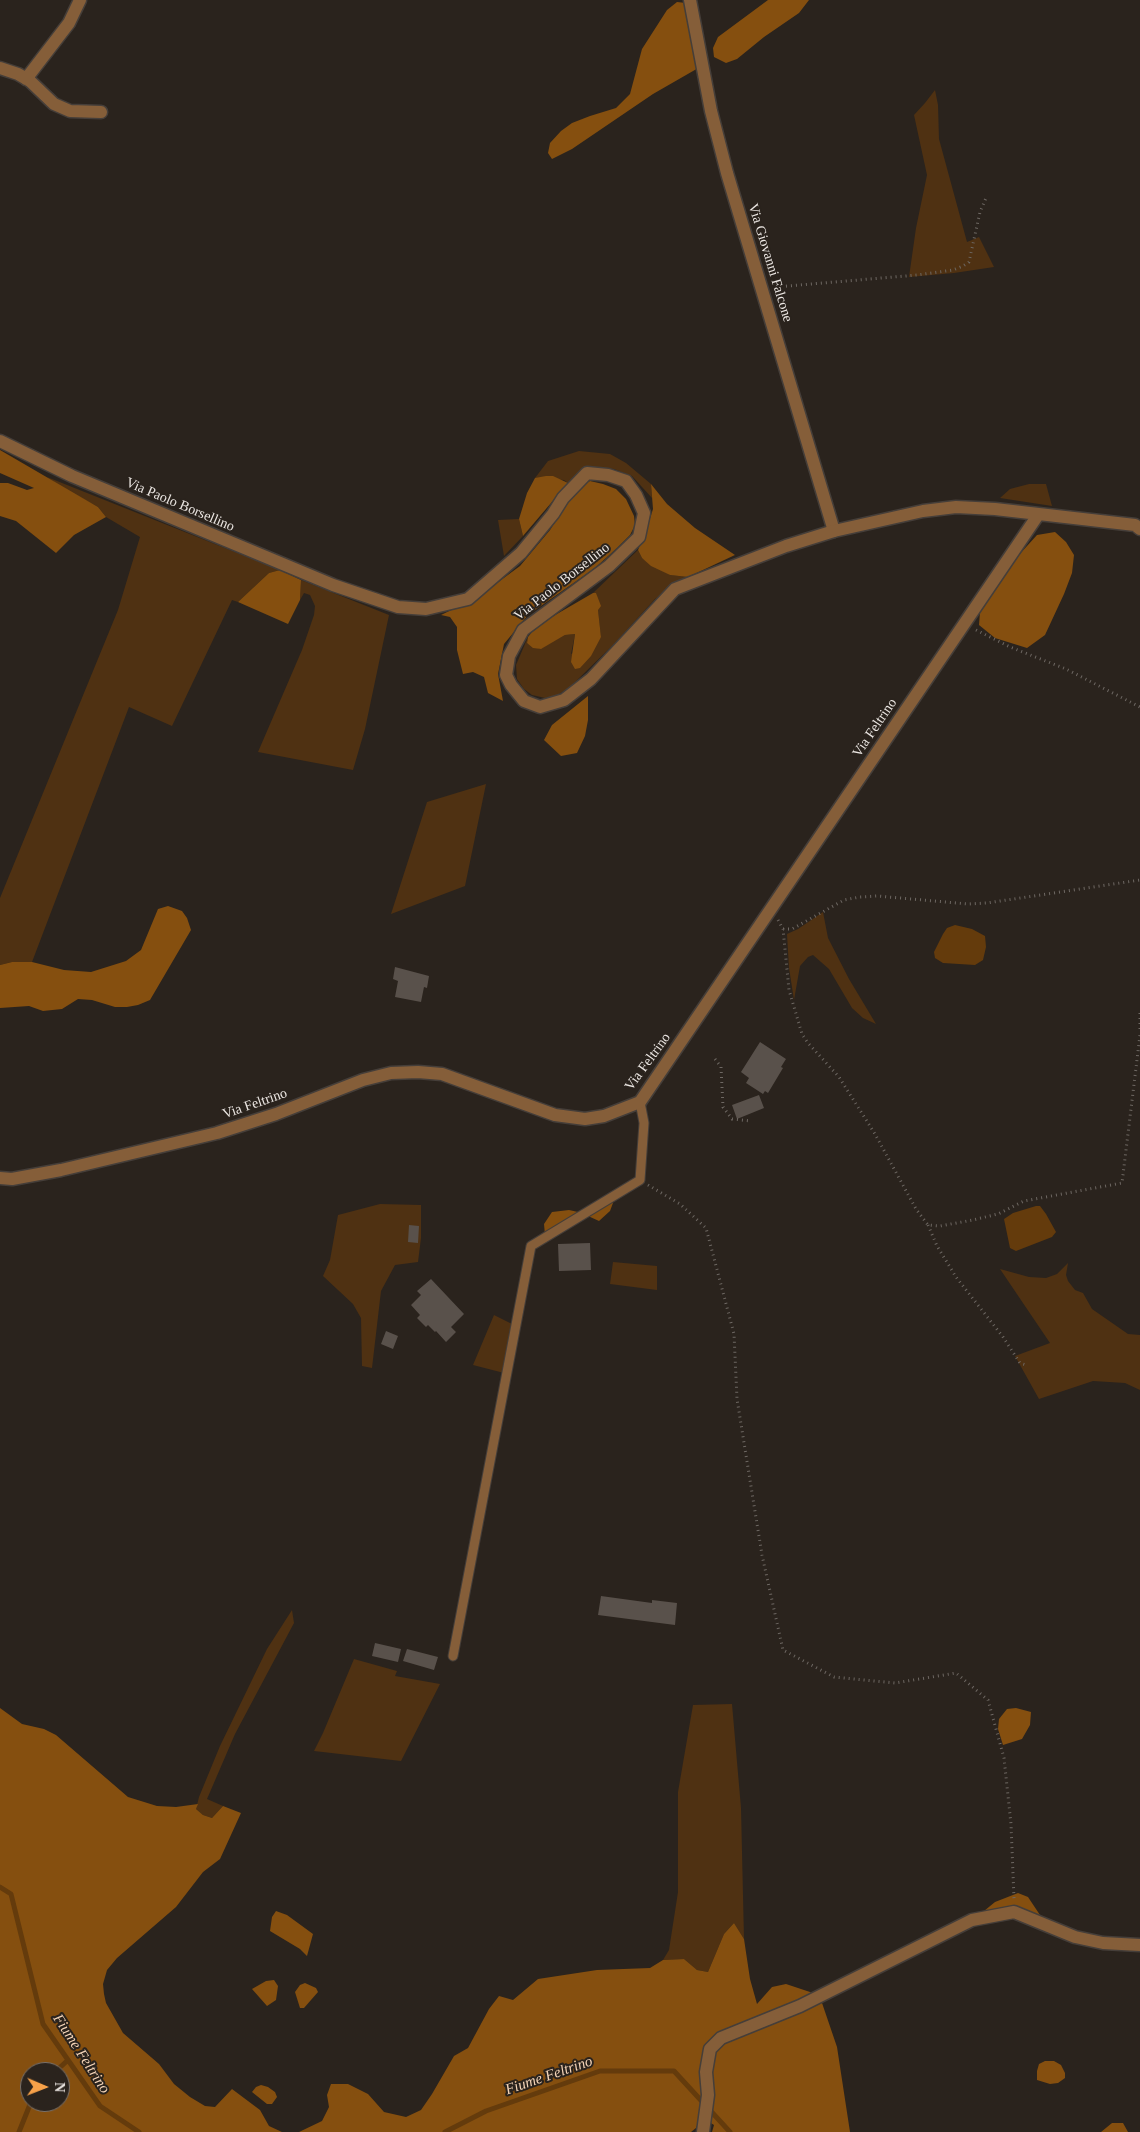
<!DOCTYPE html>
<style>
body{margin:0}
#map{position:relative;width:1140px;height:2132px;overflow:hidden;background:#2a231d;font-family:Georgia,serif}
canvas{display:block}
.north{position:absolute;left:20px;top:2062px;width:50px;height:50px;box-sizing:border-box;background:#2a231d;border:1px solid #78716c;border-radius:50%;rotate:91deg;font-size:14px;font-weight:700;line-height:20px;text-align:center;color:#ece7e3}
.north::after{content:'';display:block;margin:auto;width:18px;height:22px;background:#f7a149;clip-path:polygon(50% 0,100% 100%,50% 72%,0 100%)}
</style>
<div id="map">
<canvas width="1140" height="2132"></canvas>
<div class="north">N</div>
</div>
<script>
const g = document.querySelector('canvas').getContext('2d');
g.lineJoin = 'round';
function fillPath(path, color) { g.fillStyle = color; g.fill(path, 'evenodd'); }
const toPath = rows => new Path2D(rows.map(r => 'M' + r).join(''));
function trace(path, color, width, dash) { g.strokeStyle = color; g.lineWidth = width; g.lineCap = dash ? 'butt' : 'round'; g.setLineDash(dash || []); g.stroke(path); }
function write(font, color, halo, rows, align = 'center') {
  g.font = font + ' Georgia,serif'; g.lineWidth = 4; g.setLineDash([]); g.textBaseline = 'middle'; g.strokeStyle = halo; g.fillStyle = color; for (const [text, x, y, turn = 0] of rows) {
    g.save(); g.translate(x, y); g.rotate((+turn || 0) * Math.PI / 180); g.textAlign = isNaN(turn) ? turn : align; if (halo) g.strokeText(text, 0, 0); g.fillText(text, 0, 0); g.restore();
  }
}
fillPath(toPath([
 [935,90,938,105,939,139,967,242,979,237,994,267,954,273,909,277,916,228,927,175,914,115,925,103],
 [579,451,610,454,626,463,651,484,652,498,632,476,614,469,598,468,582,473,568,483,564,480,535,478,548,461],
 [47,477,280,570,269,573,238,602,232,600,172,726,129,707,32,962,12,962,0,965,0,898,118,610,140,537,106,517,98,507,61,487],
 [1029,484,1046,484,1052,506,1000,498,1010,489],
 [519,519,523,536,504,556,498,520],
 [638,550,642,558,670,575,688,577,655,599,613,645,569,688,554,697,545,698,532,695,524,689,517,679,516,665,528,637,527,643,540,649,565,635,575,634,571,654,601,637,596,593,593,593],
 [301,580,389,615,365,729,353,770,258,752,302,650,314,615,315,606,310,595,304,593,300,600],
 [486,784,465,886,391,914,427,802],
 [823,912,828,938,849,979,876,1024,863,1018,852,1008,829,969,813,955,808,957,800,966,794,1000,789,968,787,934,798,929],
 [380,1204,421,1205,421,1238,418,1262,395,1265,381,1291,372,1368,362,1366,361,1318,353,1304,323,1276,330,1260,338,1215],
 [613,1262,657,1266,657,1290,610,1284],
 [1068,1263,1066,1275,1068,1281,1075,1290,1083,1293,1092,1309,1128,1334,1140,1335,1140,1390,1125,1383,1093,1381,1039,1399,1015,1356,1050,1343,1000,1269,1029,1277,1046,1278,1057,1274],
 [494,1315,514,1325,504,1373,473,1365],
 [292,1610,294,1623,235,1734,207,1799,223,1806,212,1818,203,1815,196,1809,199,1797,220,1746,267,1649],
 [354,1659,397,1671,395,1676,440,1684,401,1761,314,1751,323,1733],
 [732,1704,741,1808,744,1939,734,1923,724,1934,708,1972,697,1970,684,1959,663,1960,669,1950,678,1892,678,1792,693,1705]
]), '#4f3112');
fillPath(toPath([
 [768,0,809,0,799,13,764,37,737,59,726,63,714,57,713,48,718,37],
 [677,2,686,3,700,67,653,94,572,149,552,159,548,153,550,143,561,131,572,123,590,116,616,108,630,94,642,49,667,10],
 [0,450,98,507,106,517,74,535,56,553,16,521,0,516,0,483,8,483,27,490,34,488,0,473],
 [546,476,553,476,568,483,523,536,519,519,527,493,535,478],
 [590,481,603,484,616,489,626,499,634,516,635,525,630,535,617,548,595,568,528,615,504,644,498,674,503,701,488,693,484,677,473,672,463,674,457,650,457,627,450,617,441,615,478,597,520,566,550,530,570,498,581,486],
 [651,484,667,504,695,528,735,555,688,577,670,575,651,566,642,558,638,550,646,531,653,509],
 [1055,532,1066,542,1074,555,1072,573,1064,594,1045,635,1027,648,995,638,979,625,980,612,1017,557,1037,535],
 [280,570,301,580,300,600,288,624,238,602,269,573],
 [593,593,596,593,601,606,598,610,601,637,591,656,580,668,575,669,571,662,575,634,565,635,541,649,533,648,527,643,528,637,532,632,550,618],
 [588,696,588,720,585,736,577,753,561,756,544,740,552,725],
 [168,906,182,911,187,918,191,930,150,1000,138,1005,127,1007,115,1007,92,1000,78,999,62,1009,43,1011,29,1006,0,1008,0,965,12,962,32,962,64,970,91,972,126,961,141,950,158,909],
 [612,1196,613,1203,610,1211,599,1221,588,1216,563,1232,556,1235,545,1235,544,1224,552,1212,569,1210,578,1212],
 [0,1708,22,1724,44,1729,56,1735,128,1797,157,1806,176,1807,198,1804,196,1809,203,1815,212,1818,223,1806,241,1813,220,1859,203,1872,176,1907,117,1958,107,1970,103,1984,104,1994,106,2003,123,2033,159,2064,174,2084,190,2097,205,2106,215,2107,232,2089,260,2110,269,2126,282,2132,0,2132],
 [30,2072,60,2072,60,2102,30,2102],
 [1016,1708,1031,1712,1030,1725,1022,1739,1003,1745,998,1729,999,1719,1007,1709],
 [1018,1893,1028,1897,1042,1918,984,1911,995,1902],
 [276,1911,287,1915,313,1934,307,1956,300,1949,270,1931,272,1917],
 [734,1923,744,1939,750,1979,757,2004,772,1987,786,1984,810,1992,821,2000,837,2047,850,2132,712,2132,714,2125,701,2117,696,2128,691,2132,299,2132,322,2121,329,2107,327,2095,331,2084,348,2084,368,2094,384,2112,406,2117,421,2110,432,2094,454,2056,468,2048,489,2009,499,1996,513,2000,538,1979,597,1970,650,1968,663,1960,684,1959,697,1970,708,1972,724,1934],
 [274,1980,278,1986,276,2000,267,2006,252,1989,266,1981],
 [305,1983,316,1988,318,1992,304,2008,300,2008,295,1992,300,1985],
 [1045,2061,1054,2061,1061,2065,1065,2073,1065,2078,1058,2083,1050,2084,1037,2080,1037,2071,1039,2064],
 [261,2085,268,2087,275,2092,277,2097,272,2104,267,2104,252,2092,256,2087],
 [1112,2123,1123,2123,1128,2132,1101,2132]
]), '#854f0f');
fillPath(toPath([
 [955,925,972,929,985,936,986,947,983,960,975,965,943,963,935,958,934,952,943,934,947,928],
 [1036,1206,1040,1206,1046,1214,1056,1232,1052,1237,1016,1251,1010,1248,1004,1219,1013,1213]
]), '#643b0c');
trace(toPath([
 [0,1887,11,1894,43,2024,100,2106,139,2132],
 [55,2072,68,2060],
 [19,2132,31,2102],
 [445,2132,486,2111,600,2071,674,2071,730,2132]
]), '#643b0c', 5);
fillPath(toPath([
 [395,967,429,976,427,988,424,987,421,1002,395,997,398,981,393,979],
 [760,1042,786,1059,781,1067,783,1068,768,1093,765,1091,763,1094,746,1083,749,1078,741,1072],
 [759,1095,764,1108,737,1119,732,1105],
 [409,1225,419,1226,418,1243,408,1242],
 [590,1243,591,1270,559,1271,558,1244],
 [431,1279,464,1314,451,1327,456,1332,446,1342,436,1331,435,1332,428,1325,426,1327,417,1318,420,1315,411,1305,421,1295,417,1291],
 [386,1331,398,1336,393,1349,381,1344],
 [601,1596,652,1603,652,1600,677,1603,675,1625,598,1615],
 [375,1643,401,1649,398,1662,372,1656],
 [407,1649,438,1657,434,1670,403,1661]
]), '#59514b');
const service = toPath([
 [453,1656,531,1246,640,1180,644,1123,640,1102]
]);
const minor = toPath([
 [690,0,711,111,727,173,834,531],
 [0,68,18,74,30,81,54,104,70,111,101,112],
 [26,79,69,23,80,0],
 [703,2132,708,2095,706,2072,710,2049,721,2038,800,2006,972,1920,1014,1912,1075,1937,1103,1943,1140,1945]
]);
const tertiary = toPath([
 [0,441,72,476,333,585,398,607,426,609,468,599,521,553,553,514,563,498,587,473,608,475,626,481,636,495,644,513,639,537,609,566,523,630,509,656,506,675,511,685,524,701,540,707,564,700,591,679,675,589,786,546,834,531,923,511,956,507,995,509,1135,525,1140,529],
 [0,1178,12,1179,61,1170,217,1133,276,1114,363,1080,391,1073,418,1072,442,1074,555,1115,585,1119,604,1116,640,1102,1038,515]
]);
trace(service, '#453e39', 11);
trace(minor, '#453e39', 15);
trace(tertiary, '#453e39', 15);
trace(toPath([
 [776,287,917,275,953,270,963,266,969,262,980,212,986,198],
 [976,630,1010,647,1066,669,1140,707],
 [778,920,783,929,789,990,802,1034,808,1043,839,1077,875,1134,916,1209,928,1225,940,1226,973,1220,998,1214,1024,1201,1122,1183,1140,1035],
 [783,929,792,929,844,900,860,897,877,896,968,904,987,903,1140,880],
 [1140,1013,1140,1030],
 [715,1059,721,1067,723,1107,732,1119,751,1121],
 [648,1185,680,1204,706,1228,734,1334,737,1399,762,1555,783,1650,834,1677,895,1683,956,1673,988,1700,1004,1758,1011,1824,1014,1899],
 [928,1225,937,1246,956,1277,1003,1337,1020,1363,1026,1365]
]), '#6e6863', 3, [1, 4]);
trace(service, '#855e39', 9);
trace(minor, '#855e39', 12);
trace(tertiary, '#855e39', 12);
write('14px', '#ece7e3', '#2a231d', [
 ["Via Giovanni Falcone",770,263,73],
 ["Via Paolo Borsellino",180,505,23],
 ["Via Paolo Borsellino",562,582,-38],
 ["Via Feltrino",875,728,-56],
 ["Via Feltrino",648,1062,-54],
 ["Via Feltrino",255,1104,-19]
]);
write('italic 15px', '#f5d5b8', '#2a231d', [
 ["Fiume Feltrino",81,2054,57],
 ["Fiume Feltrino",549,2076,-19]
]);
</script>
